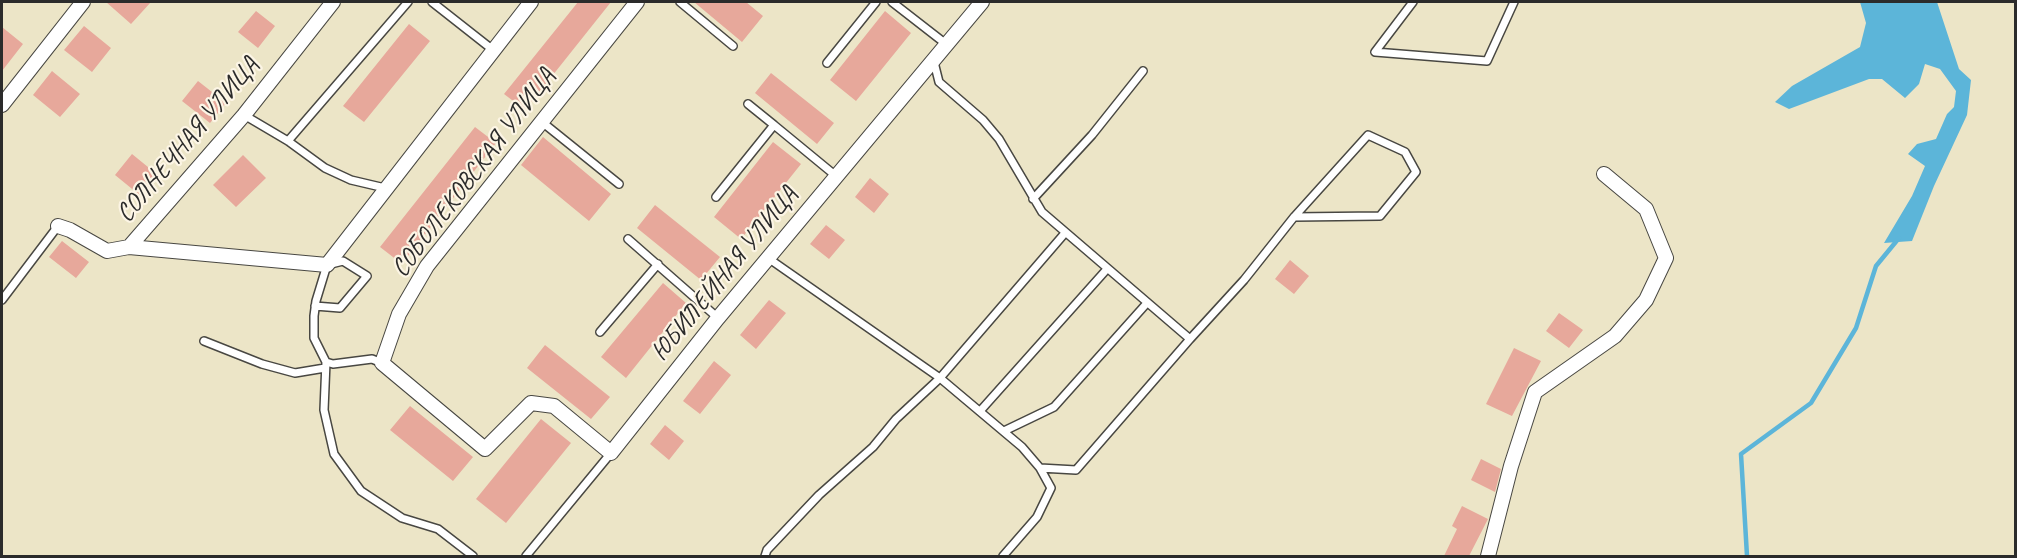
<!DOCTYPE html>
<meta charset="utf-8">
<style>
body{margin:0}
#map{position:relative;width:2017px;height:558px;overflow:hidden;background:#ece5c7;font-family:Caveat,sans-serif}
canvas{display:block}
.frame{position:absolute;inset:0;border:3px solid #2b2b2b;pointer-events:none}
</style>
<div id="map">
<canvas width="2017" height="558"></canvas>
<div class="frame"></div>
</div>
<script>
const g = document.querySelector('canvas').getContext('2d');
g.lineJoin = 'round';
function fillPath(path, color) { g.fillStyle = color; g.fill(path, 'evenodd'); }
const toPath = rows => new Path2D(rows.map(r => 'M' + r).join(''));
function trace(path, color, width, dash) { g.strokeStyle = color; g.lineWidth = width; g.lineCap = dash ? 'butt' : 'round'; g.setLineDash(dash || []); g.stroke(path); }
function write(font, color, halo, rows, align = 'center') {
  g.font = font + ' Caveat,sans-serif'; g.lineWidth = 4.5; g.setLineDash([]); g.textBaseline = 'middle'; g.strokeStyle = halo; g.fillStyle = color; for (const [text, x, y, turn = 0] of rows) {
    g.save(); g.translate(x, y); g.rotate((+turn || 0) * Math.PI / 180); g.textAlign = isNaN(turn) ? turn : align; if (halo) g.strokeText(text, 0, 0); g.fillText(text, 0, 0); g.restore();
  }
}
fillPath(toPath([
 [1860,2,1937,2,1959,69,1971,80,1967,115,1934,186,1912,241,1884,243,1912,196,1925,166,1908,154,1917,144,1936,139,1947,114,1954,107,1956,91,1940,69,1925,64,1919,84,1905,98,1882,79,1869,79,1789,109,1775,102,1792,86,1860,47,1866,23]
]), '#5cb5d9');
trace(toPath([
 [1747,556,1741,454,1811,403,1856,328,1876,266,1899,238]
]), '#5cb5d9', 4.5);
fillPath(toPath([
 [106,2,151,2,131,24],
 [578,2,611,2,525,110,504,94],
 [694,2,746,2,763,16,742,42],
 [256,11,275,26,258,48,238,32],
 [885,11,911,33,856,101,830,80],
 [409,24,430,41,364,122,343,106],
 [84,26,111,48,92,72,64,50],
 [2,27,23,44,2,71],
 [52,71,80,94,60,117,33,95],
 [771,73,834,123,817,144,755,93],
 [198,81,226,103,210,123,182,101],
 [475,127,496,143,402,264,380,247],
 [543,137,611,194,589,221,521,165],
 [773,142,801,164,741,239,714,217],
 [132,154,159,176,142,197,115,175],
 [243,155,266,178,236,207,213,185],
 [870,178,889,194,874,213,855,197],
 [655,205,720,257,701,280,637,228],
 [826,225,845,240,829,259,810,244],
 [62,241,89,262,76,278,49,257],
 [1290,260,1309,276,1294,294,1275,279],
 [663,283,686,303,626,378,601,357],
 [769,300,786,313,756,349,740,335],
 [1559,313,1583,330,1569,348,1546,331],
 [545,345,610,397,591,419,527,368],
 [1514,348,1541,361,1512,416,1486,404],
 [714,361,731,375,700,414,683,401],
 [410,406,473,457,453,481,390,430],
 [541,419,571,443,506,523,476,499],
 [665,425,684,441,669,460,650,444],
 [1481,459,1501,469,1495,492,1471,480],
 [1462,506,1488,519,1469,556,1444,556,1457,529,1452,526]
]), '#e7a89b');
const service = toPath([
 [432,2,493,50],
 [680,2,733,46],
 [892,2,946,44],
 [1413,2,1375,52,1487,61,1514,2],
 [934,62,939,82,983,120,999,139,1042,212,1190,339,1244,280,1294,217,1368,135,1405,152,1416,172,1380,216,1294,217],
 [827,63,876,2],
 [748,104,774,125],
 [244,115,288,141,325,168,351,180,385,188],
 [542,122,619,184],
 [288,141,408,2],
 [716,197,774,125,836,176],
 [1033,199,1092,135,1143,71],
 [628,239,718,318],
 [768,258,940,378,1022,447,1040,468,1076,470,1190,339],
 [2,300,58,226],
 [315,306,340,308,367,276,343,261,327,265,316,301,314,316,314,338,326,362,333,364,372,359,382,363],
 [600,332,658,264],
 [204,341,262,364,295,373,325,368],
 [326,362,324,410,334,454,361,491,402,518,438,529,473,556],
 [981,410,1107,269],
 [1004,431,1054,407,1147,303],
 [526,556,611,453],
 [765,556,767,550,819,495,873,447,896,419,940,378,1065,233],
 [1003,556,1037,517,1051,488,1040,468]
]);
const minor = toPath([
 [637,2,427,266,399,314,382,363,485,449,531,403,554,406,611,453,718,318,982,2],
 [2,105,83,2],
 [58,226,70,230,107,251,129,247,327,265,531,2],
 [129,247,244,115,333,2],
 [1488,556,1511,466,1535,392,1615,336,1646,300,1666,258,1646,209,1604,174]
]);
trace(service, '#484742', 10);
trace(minor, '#484742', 16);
trace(service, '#fff', 7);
trace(minor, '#fff', 14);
write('26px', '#2b2b2b', '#fcf5e5', [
 ["СОЛНЕЧНАЯ УЛИЦА",188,140,-50],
 ["СОБОЛЕКОВСКАЯ УЛИЦА",474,173,-53],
 ["ЮБИЛЕЙНАЯ УЛИЦА",725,274,-51]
]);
</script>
